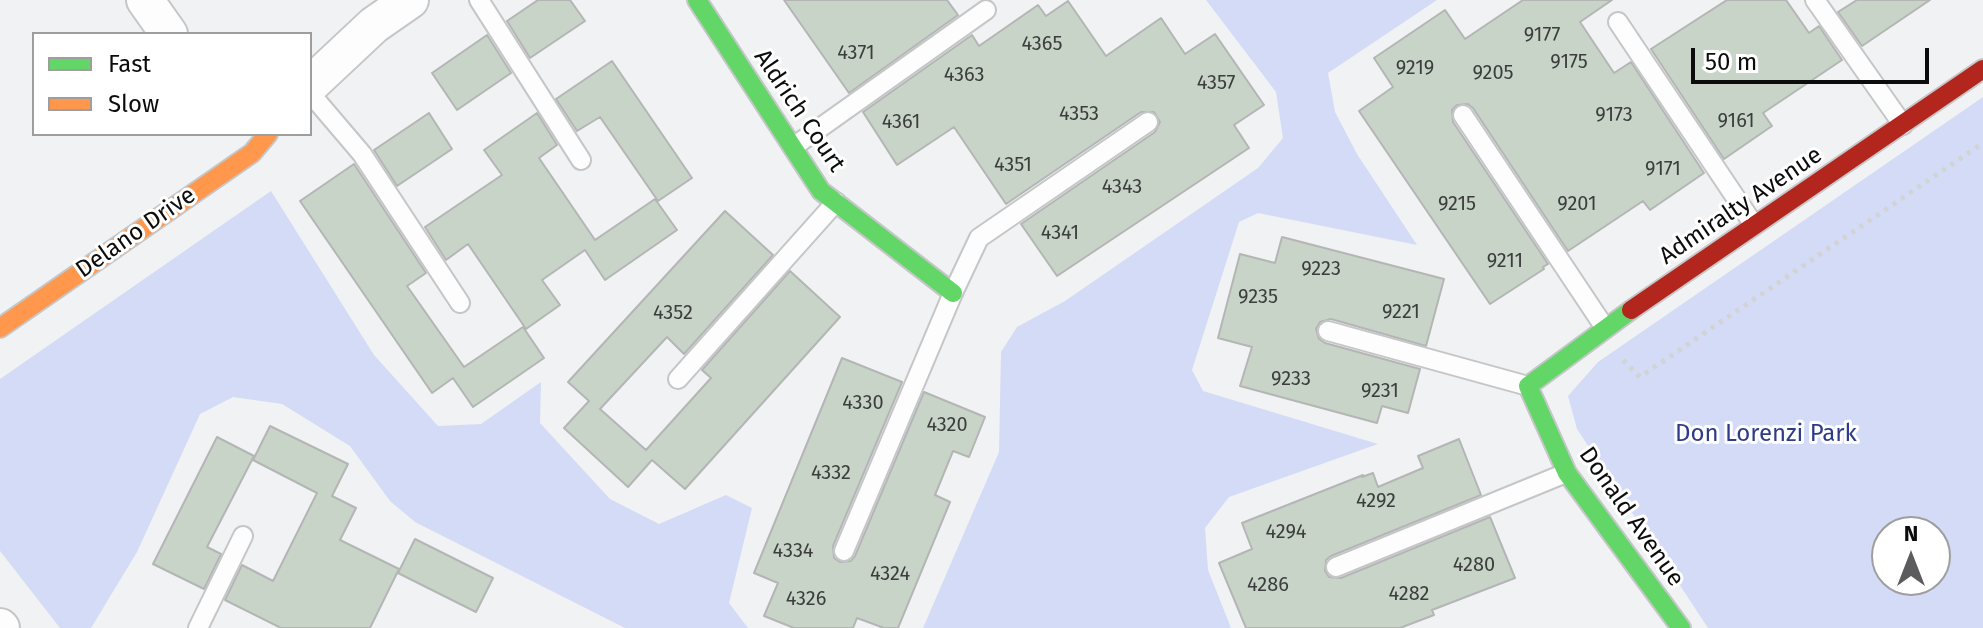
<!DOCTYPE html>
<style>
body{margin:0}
#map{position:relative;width:1983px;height:628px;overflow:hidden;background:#f1f2f3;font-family:"Fira Sans",sans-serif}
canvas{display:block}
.legend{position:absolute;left:32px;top:32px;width:280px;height:104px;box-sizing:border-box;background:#fff;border:2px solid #9e9e9e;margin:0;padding:10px 14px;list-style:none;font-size:24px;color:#0c0c0d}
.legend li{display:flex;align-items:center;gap:16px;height:40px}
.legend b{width:40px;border:2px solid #9e9e9e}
.north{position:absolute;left:1871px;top:516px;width:80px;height:80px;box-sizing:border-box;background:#fff;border:2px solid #9e9e9e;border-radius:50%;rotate:0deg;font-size:22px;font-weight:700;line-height:32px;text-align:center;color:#0c0c0d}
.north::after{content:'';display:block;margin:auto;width:28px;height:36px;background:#5c5c5e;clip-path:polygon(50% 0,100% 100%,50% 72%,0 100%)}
.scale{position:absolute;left:1691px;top:48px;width:238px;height:36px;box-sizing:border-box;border:4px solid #0c0c0d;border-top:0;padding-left:10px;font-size:24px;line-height:28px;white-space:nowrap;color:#0c0c0d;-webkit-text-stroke:6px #fff;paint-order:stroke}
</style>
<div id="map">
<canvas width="1983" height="628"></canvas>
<ul class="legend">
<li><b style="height:10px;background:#63d668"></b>Fast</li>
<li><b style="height:10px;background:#ff974d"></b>Slow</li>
</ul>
<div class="north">N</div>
<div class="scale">50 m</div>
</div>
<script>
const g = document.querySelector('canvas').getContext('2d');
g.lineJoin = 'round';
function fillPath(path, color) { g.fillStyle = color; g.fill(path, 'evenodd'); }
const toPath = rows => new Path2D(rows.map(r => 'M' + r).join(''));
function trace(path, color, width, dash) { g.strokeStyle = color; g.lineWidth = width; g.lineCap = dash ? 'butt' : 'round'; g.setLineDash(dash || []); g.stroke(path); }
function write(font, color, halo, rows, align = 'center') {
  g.font = font + ' "Fira Sans",sans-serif'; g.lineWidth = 6; g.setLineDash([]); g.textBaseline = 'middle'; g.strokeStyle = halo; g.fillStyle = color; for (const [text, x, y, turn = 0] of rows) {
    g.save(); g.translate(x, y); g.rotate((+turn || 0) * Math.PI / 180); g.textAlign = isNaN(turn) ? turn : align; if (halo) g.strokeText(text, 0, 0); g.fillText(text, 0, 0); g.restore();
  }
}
fillPath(toPath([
 [1206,0,1437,0,1328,73,1335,112,1357,154,1417,245,1258,213,1239,222,1192,370,1203,391,1378,444,1229,497,1205,528,1208,570,1231,628,923,628,999,452,1001,352,1017,327,1065,301,1258,168,1283,138,1276,92],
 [1983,97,1983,628,1708,628,1577,429,1568,396,1598,362],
 [1935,532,1935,580,1887,580,1887,532],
 [271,191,374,355,438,426,481,424,541,382,540,423,610,499,659,524,726,495,752,508,729,603,748,628,625,628,415,522,390,501,350,446,282,404,233,397,200,414,137,552,91,628,60,628,0,551,0,379]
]), '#d4dbf6');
const building = toPath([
 [538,0,570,0,585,21,530,58,507,21,538,0],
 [784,0,947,0,958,15,849,93,784,0],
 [1523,0,1612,0,1580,22,1614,73,1631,62,1704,173,1650,210,1643,201,1568,251,1473,108,1468,104,1457,105,1452,110,1453,122,1548,264,1543,267,1544,269,1490,304,1359,111,1393,87,1374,58,1445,10,1465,39,1523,0],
 [1727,0,1786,0,1809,33,1819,26,1842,60,1763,113,1772,126,1724,159,1651,49,1727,0],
 [1857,0,1930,0,1862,46,1838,12,1857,0],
 [1068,1,1106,56,1161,18,1185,54,1215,34,1264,105,1234,125,1249,148,1057,276,1021,224,1155,132,1160,122,1154,112,1141,112,1006,204,954,127,897,165,863,112,972,35,979,46,1038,5,1046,16,1068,1],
 [487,35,511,73,457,110,432,73,487,35],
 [612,61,692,178,658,201,600,117,577,131,556,99,612,61],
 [429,113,452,149,397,186,374,150,429,113],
 [537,113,557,145,539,158,595,240,655,199,677,230,605,280,585,250,542,280,560,305,526,329,468,244,446,260,425,227,502,175,484,150,537,113],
 [354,164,426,273,407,286,464,367,523,327,544,358,473,407,453,378,432,393,300,201,354,164],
 [725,211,773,255,684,354,667,337,600,409,646,450,711,378,702,370,790,271,840,317,685,489,652,460,628,487,564,428,589,401,568,382,725,211],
 [1282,237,1444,279,1426,346,1331,319,1320,322,1316,329,1319,339,1325,343,1420,369,1408,413,1382,406,1377,423,1240,386,1252,347,1218,338,1240,254,1275,263,1282,237],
 [842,358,902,382,833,546,834,558,840,562,851,561,855,556,924,392,985,417,969,457,953,451,935,495,950,502,898,628,884,628,857,618,853,628,794,628,764,616,778,583,754,573,842,358],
 [270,426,348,464,332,496,356,508,340,540,399,569,370,628,281,628,225,600,242,565,273,581,317,493,253,460,270,426],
 [217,437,254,456,207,547,221,554,204,589,153,564,217,437],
 [1459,439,1481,495,1331,556,1326,560,1325,571,1329,577,1341,578,1490,517,1515,578,1432,610,1434,615,1400,628,1246,628,1219,563,1252,549,1242,523,1363,475,1362,477,1373,473,1378,487,1423,468,1418,456,1459,439],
 [415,539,493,578,476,612,398,573,415,539]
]);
fillPath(building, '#c9d4c9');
trace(building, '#b4b5b5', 2);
const lane = toPath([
 [479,0,581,160],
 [1815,0,1903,125],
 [1618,22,1754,225],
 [310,93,362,154,460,303],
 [1463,115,1605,328],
 [793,147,986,10],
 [1328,331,1528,386],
 [678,379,836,202],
 [844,551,953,293,979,238,1148,122],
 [1336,567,1566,473],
 [198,628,243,536]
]);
const street = toPath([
 [145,0,169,34],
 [310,85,374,25,410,0],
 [0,627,1,628]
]);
const fast = toPath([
 [697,0,821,191,953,293],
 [1631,310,1528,386,1567,473,1681,628]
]);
const slow = toPath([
 [0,328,252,153,268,134]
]);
const jam = toPath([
 [1631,310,1983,69]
]);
trace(lane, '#c5c6c7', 22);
trace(street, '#c5c6c7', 40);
trace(fast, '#c5c6c7', 22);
trace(slow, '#c5c6c7', 22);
trace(jam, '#c5c6c7', 22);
trace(toPath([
 [1623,360,1640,377,1983,143]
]), '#d2d3d4', 5, [4, 6]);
trace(lane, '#fdfdfd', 18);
trace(street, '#fdfdfd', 36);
trace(fast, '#63d668', 18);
trace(slow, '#ff974d', 18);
trace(jam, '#b3261e', 18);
write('20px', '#3b3e3c', null, [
 ["9177",1542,35],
 ["4365",1042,44],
 ["4371",856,53],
 ["9175",1569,62],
 ["9219",1415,68],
 ["9205",1493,73],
 ["4363",964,75],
 ["4357",1216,83],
 ["4353",1079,114],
 ["9173",1614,115],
 ["9161",1736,121],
 ["4361",901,122],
 ["4351",1013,165],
 ["9171",1663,169],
 ["4343",1122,187],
 ["9215",1457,204],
 ["9201",1577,204],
 ["4341",1060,233],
 ["9211",1505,261],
 ["9223",1321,269],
 ["9235",1258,297],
 ["9221",1401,312],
 ["4352",673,313],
 ["9233",1291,379],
 ["9231",1380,391],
 ["4330",863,403],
 ["4320",947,425],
 ["4332",831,473],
 ["4292",1376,501],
 ["4294",1286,532],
 ["4334",793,551],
 ["4280",1474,565],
 ["4324",890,574],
 ["4286",1268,585],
 ["4282",1409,594],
 ["4326",806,599]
]);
write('24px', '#0c0c0d', '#fff', [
 ["Aldrich Court",799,111,56],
 ["Admiralty Avenue",1741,206,-34],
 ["Delano Drive",136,233,-35],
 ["Donald Avenue",1631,517,55]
]);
write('24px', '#2e3b88', '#fff', [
 ["Don Lorenzi Park",1766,434]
]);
</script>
